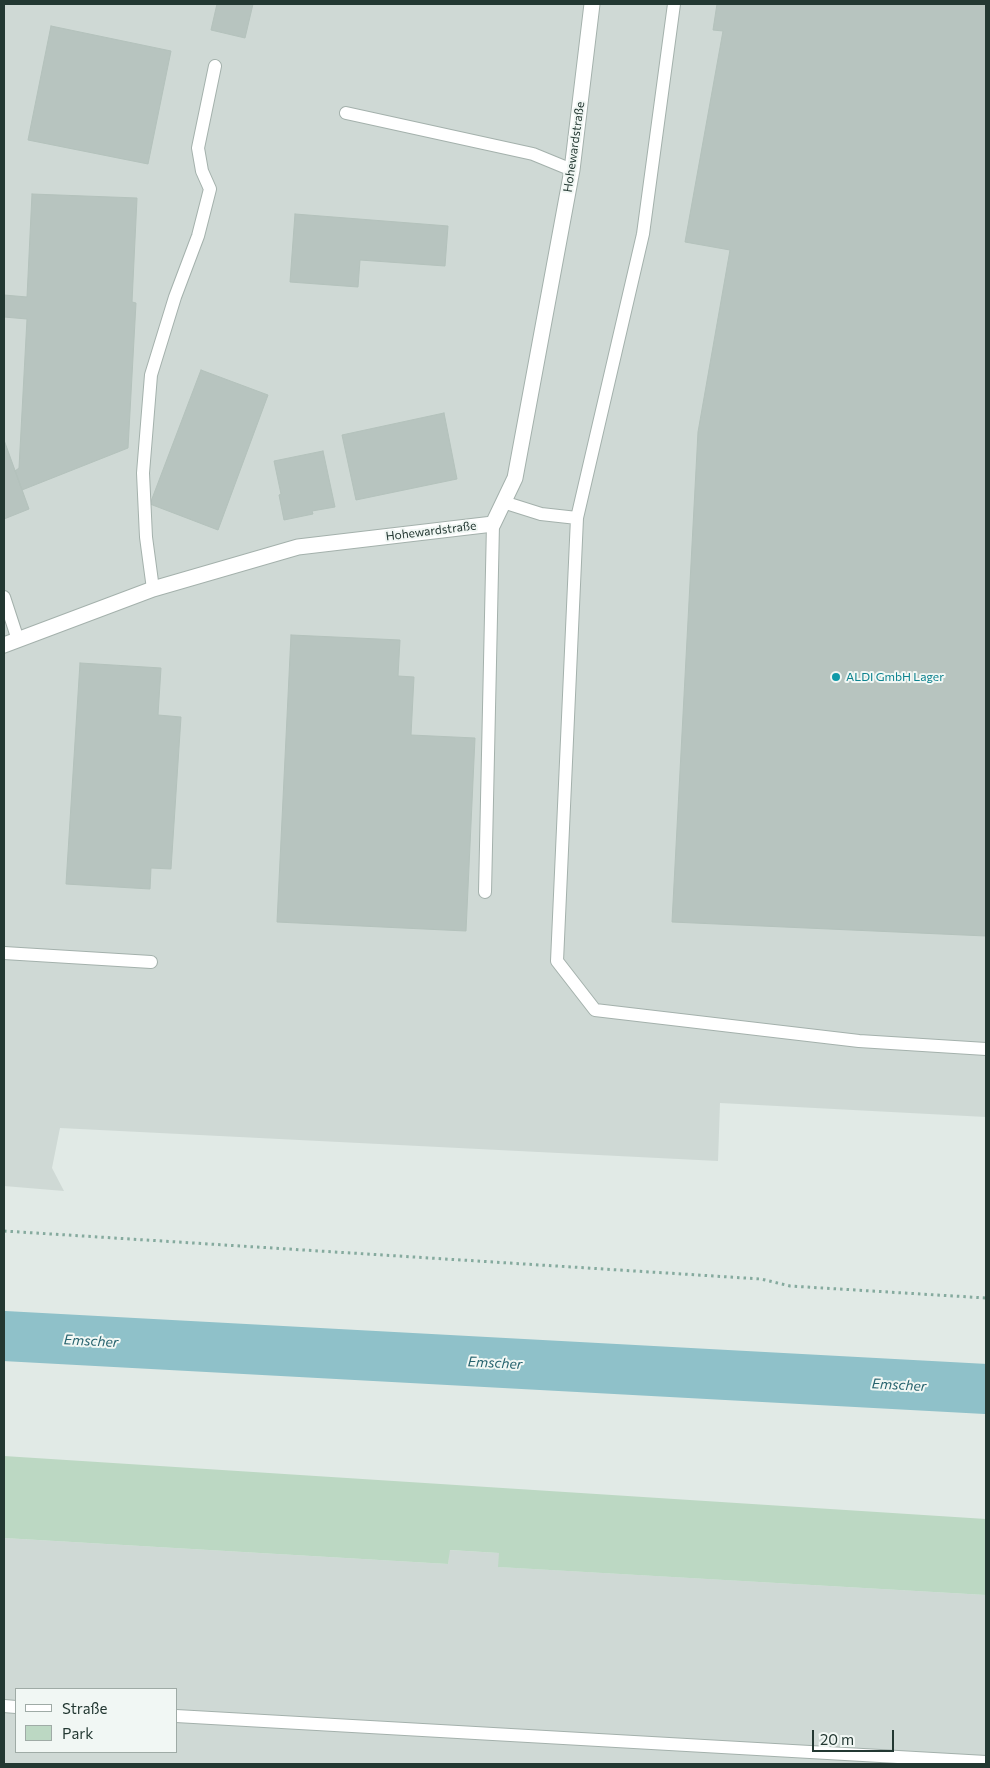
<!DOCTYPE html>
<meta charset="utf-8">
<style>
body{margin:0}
#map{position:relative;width:990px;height:1768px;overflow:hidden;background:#e1eae6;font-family:Commissioner,sans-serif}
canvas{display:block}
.frame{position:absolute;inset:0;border:5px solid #233832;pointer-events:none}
.legend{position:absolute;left:15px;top:1688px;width:162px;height:65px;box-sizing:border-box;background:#f1f7f4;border:1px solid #9faba6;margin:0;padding:6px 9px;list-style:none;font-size:15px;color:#233832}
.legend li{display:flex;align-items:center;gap:10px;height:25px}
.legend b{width:25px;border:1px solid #9faba6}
.scale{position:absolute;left:812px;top:1730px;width:82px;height:22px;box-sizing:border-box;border:2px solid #233832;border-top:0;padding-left:6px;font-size:15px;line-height:18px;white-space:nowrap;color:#233832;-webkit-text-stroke:4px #f1f7f4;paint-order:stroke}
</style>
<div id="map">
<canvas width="990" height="1768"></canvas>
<div class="frame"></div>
<ul class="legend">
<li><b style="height:6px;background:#fff"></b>Straße</li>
<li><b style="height:14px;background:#bcd8c3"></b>Park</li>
</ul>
<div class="scale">20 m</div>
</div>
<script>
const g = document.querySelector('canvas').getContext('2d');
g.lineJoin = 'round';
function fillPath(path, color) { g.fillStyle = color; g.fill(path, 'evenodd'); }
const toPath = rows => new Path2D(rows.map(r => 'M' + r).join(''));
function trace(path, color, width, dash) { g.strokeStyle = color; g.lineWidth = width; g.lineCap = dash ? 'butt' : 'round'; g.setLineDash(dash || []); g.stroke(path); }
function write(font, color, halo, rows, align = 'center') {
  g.font = font + ' Commissioner,sans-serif'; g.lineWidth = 4; g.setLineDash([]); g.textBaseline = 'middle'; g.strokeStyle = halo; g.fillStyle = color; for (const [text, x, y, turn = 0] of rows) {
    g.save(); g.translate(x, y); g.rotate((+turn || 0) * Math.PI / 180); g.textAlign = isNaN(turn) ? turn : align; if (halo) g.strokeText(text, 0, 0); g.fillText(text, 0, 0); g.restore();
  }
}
fillPath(toPath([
 [4,4,986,4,986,1117,720,1103,718,1161,60,1128,52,1168,64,1191,4,1186],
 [4,1538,448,1564,449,1550,499,1553,499,1567,986,1595,986,1764,4,1764],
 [16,1689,176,1689,176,1752,16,1752]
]), '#cfd9d5');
fillPath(toPath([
 [4,1456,986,1519,986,1595,498,1567,499,1553,450,1550,448,1564,4,1538]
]), '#bcd8c3');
trace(toPath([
 [4,1336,986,1389]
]), '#8fc1c9', 50);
const building = toPath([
 [217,4,253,4,245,38,211,30,217,4],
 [717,4,986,4,986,936,672,922,698,432,730,250,685,242,723,31,713,30,717,4],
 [51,26,171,51,148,164,28,140,51,26],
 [32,194,137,198,132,302,136,303,128,448,22,490,15,471,19,468,27,319,4,317,4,295,27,297,32,194],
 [295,214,448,226,445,266,360,260,358,287,290,282,295,214],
 [201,370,268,395,218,530,150,504,201,370],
 [444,413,457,479,356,500,342,435,444,413],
 [4,440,29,509,4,519,4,440],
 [323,451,335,507,312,511,313,514,284,520,279,495,281,494,274,461,323,451],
 [291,635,400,640,398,676,414,677,411,735,475,738,466,931,277,922,291,635],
 [80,663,161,668,158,715,181,717,171,869,151,868,150,889,66,884,80,663]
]);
fillPath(building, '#b7c4bf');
trace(building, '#b4c2bc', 1);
const lane = toPath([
 [674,4,643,234,577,518,557,961,595,1010,859,1041,986,1049],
 [346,113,533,154,572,170],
 [503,502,541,514,577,518],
 [153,589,146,537,143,473,151,375,175,297,198,236,210,189,202,171,198,148,215,66],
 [4,597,18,640],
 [485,892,493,524],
 [4,953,151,962],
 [4,1706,16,1707],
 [176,1716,986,1762]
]);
const street = toPath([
 [4,645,153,589,298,547,493,524,515,478,572,170,592,4]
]);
trace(lane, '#a4b1ac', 14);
trace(street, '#a4b1ac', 17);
trace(toPath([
 [4,1231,761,1279,790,1286,986,1298]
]), '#85aa9e', 3, [2.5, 4]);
trace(lane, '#fff', 12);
trace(street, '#fff', 15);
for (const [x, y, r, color] of [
 [836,677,5,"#0f9aa8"]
]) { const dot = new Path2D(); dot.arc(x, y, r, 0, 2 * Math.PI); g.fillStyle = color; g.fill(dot); trace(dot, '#f1f7f4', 2); }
write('12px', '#233832', '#f1f7f4', [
 ["Hohewardstraße",574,147,-82],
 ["Hohewardstraße",431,531,-7]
]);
write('12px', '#0d838f', '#f1f7f4', [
 ["ALDI GmbH Lager",846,677]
], 'left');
write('italic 14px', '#25626d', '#f1f7f4', [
 ["Emscher",91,1341,3],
 ["Emscher",495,1363,3],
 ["Emscher",899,1385,3]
]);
</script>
